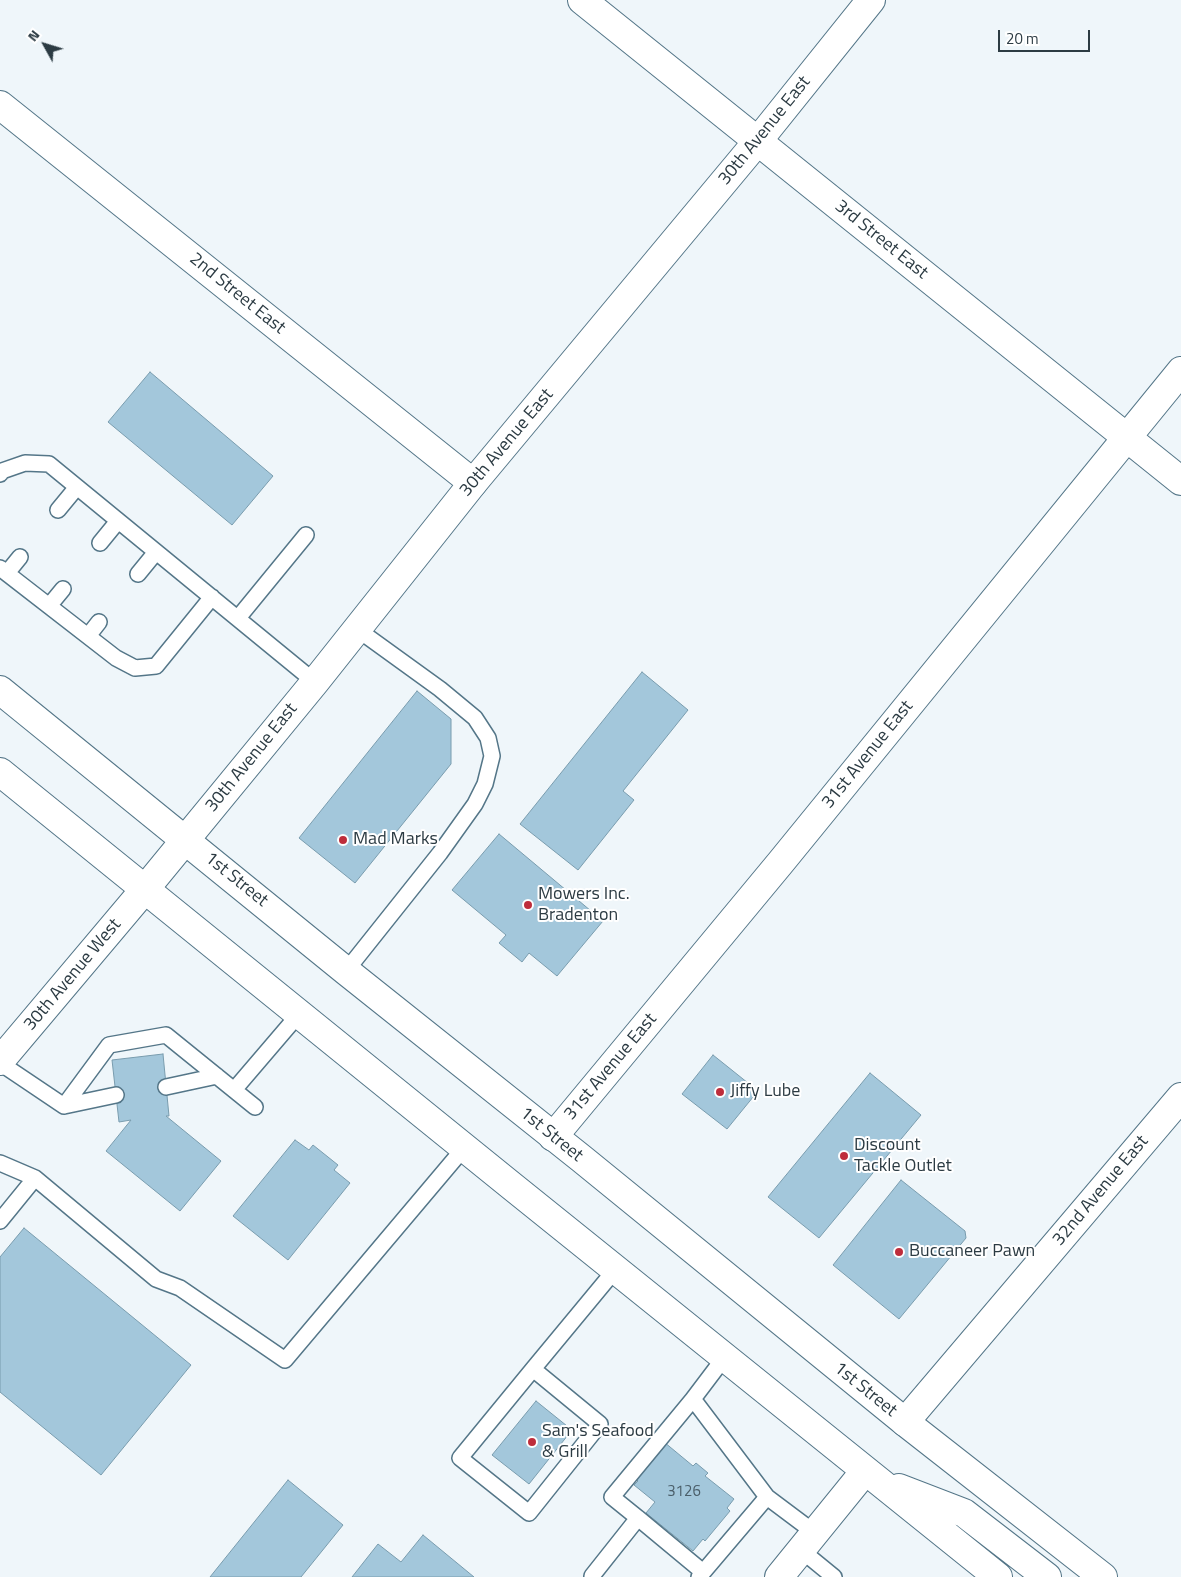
<!DOCTYPE html>
<style>
body{margin:0}
#map{position:relative;width:1181px;height:1577px;overflow:hidden;background:#eff6fa;font-family:"Titillium Web",sans-serif}
canvas{display:block}
.north{position:absolute;left:20px;top:20px;width:50px;height:50px;-webkit-text-stroke:4px #fff;paint-order:stroke;rotate:309deg;font-size:14px;font-weight:700;line-height:20px;text-align:center;color:#2c3b43}
.north::after{content:'';display:block;margin:auto;width:18px;height:22px;background:#2c3b43;clip-path:polygon(50% 0,100% 100%,50% 72%,0 100%)}
.scale{position:absolute;left:998px;top:30px;width:92px;height:22px;box-sizing:border-box;border:2px solid #2c3b43;border-top:0;padding-left:6px;font-size:15px;line-height:18px;white-space:nowrap;color:#2c3b43;-webkit-text-stroke:4px #fff;paint-order:stroke}
</style>
<div id="map">
<canvas width="1181" height="1577"></canvas>
<div class="north">N</div>
<div class="scale">20 m</div>
</div>
<script>
const g = document.querySelector('canvas').getContext('2d');
g.lineJoin = 'round';
function fillPath(path, color) { g.fillStyle = color; g.fill(path, 'evenodd'); }
const toPath = rows => new Path2D(rows.map(r => 'M' + r).join(''));
function trace(path, color, width, dash) { g.strokeStyle = color; g.lineWidth = width; g.lineCap = dash ? 'butt' : 'round'; g.setLineDash(dash || []); g.stroke(path); }
function write(font, color, halo, rows, align = 'center') {
  g.font = font + ' "Titillium Web",sans-serif'; g.lineWidth = 4; g.setLineDash([]); g.textBaseline = 'middle'; g.strokeStyle = halo; g.fillStyle = color; for (const [text, x, y, turn = 0] of rows) {
    g.save(); g.translate(x, y); g.rotate((+turn || 0) * Math.PI / 180); g.textAlign = isNaN(turn) ? turn : align; if (halo) g.strokeText(text, 0, 0); g.fillText(text, 0, 0); g.restore();
  }
}
const building = toPath([
 [150,372,273,476,232,525,108,422,150,372],
 [642,672,688,710,623,791,634,800,578,870,520,824,642,672],
 [417,691,451,719,451,764,355,883,299,838,417,691],
 [499,834,603,921,557,976,529,953,522,962,499,943,506,935,452,890,499,834],
 [163,1054,169,1116,166,1116,221,1161,180,1211,106,1151,131,1120,119,1122,112,1060,163,1054],
 [713,1055,758,1091,727,1129,682,1094,713,1055],
 [870,1073,921,1115,819,1238,768,1197,870,1073],
 [295,1140,309,1150,313,1145,338,1165,334,1170,350,1183,288,1260,233,1216,295,1140],
 [901,1180,965,1231,966,1238,899,1319,833,1265,901,1180],
 [24,1228,191,1365,101,1475,0,1392,0,1257,24,1228],
 [536,1401,572,1430,529,1484,492,1455,536,1401],
 [664,1442,693,1466,696,1463,708,1473,705,1476,734,1499,727,1508,730,1511,705,1541,703,1539,693,1551,646,1513,655,1502,634,1485,638,1481,635,1478,664,1442],
 [288,1480,343,1525,301,1577,210,1577,288,1480],
 [423,1535,474,1577,352,1577,378,1544,401,1562,423,1535]
]);
fillPath(building, '#a3c7db');
trace(building, '#799cae', 1);
const service = toPath([
 [0,474,2,471,25,463,49,464,315,682],
 [58,510,77,487],
 [100,543,118,521],
 [0,568,116,658,135,668,156,666,212,597],
 [7,573,20,557],
 [138,574,156,552],
 [49,606,63,589],
 [238,618,306,535],
 [88,636,99,622],
 [346,971,440,853,475,804,485,784,492,756,488,738,475,718,440,689,357,629],
 [0,1063,64,1106,109,1045,166,1035,255,1107],
 [166,1087,217,1076],
 [234,1090,299,1014],
 [64,1106,116,1095],
 [0,1163,35,1178,156,1279,180,1288,285,1360,464,1148],
 [0,1221,35,1178],
 [724,1358,693,1399,767,1497,815,1533],
 [533,1369,600,1424,529,1513,460,1458,533,1369,615,1270],
 [638,1518,612,1497,693,1399],
 [801,1550,834,1577],
 [593,1577,592,1576,638,1518,703,1572],
 [699,1577,767,1497]
]);
const minor = toPath([
 [582,0,1181,481],
 [0,105,473,483],
 [553,1137,781,862,1181,371],
 [905,1422,1181,1097],
 [779,1577,865,1471]
]);
const tertiary = toPath([
 [0,1061,145,889,315,682,473,483,757,142,871,0]
]);
const primary = toPath([
 [0,690,346,971,582,1159,905,1422,1103,1577],
 [0,772,513,1187,998,1577],
 [899,1488,964,1513,1047,1577]
]);
trace(service, '#547688', 18);
trace(minor, '#547688', 30);
trace(tertiary, '#547688', 30);
trace(primary, '#547688', 30);
trace(service, '#fff', 15);
trace(minor, '#fff', 28);
trace(tertiary, '#fff', 28);
trace(primary, '#fff', 28);
for (const [x, y, r, color] of [
 [343,840,5,"#be2d3b"],
 [528,905,5,"#be2d3b"],
 [720,1092,5,"#be2d3b"],
 [844,1156,5,"#be2d3b"],
 [899,1252,5,"#be2d3b"],
 [532,1442,5,"#be2d3b"]
]) { const dot = new Path2D(); dot.arc(x, y, r, 0, 2 * Math.PI); g.fillStyle = color; g.fill(dot); trace(dot, '#fff', 2); }
write('15px', '#4a5e69', null, [
 ["3126",684,1492]
]);
write('18px', '#2c3b43', '#fff', [
 ["30th Avenue East",765,131,-51],
 ["3rd Street East",881,240,39],
 ["2nd Street East",237,294,39],
 ["30th Avenue East",507,443,-50],
 ["31st Avenue East",868,755,-51],
 ["30th Avenue East",252,758,-51],
 ["1st Street",236,880,39],
 ["30th Avenue West",73,975,-50],
 ["31st Avenue East",611,1067,-50],
 ["1st Street",551,1135,39],
 ["32nd Avenue East",1101,1191,-50],
 ["1st Street",865,1390,39]
]);
write('18px', '#2c3b43', '#fff', [
 ["Mad Marks",353,840],
 ["Mowers Inc.",538,895],
 ["Bradenton",538,916],
 ["Jiffy Lube",730,1092],
 ["Discount",854,1146],
 ["Tackle Outlet",854,1167],
 ["Buccaneer Pawn",909,1252],
 ["Sam's Seafood",542,1432],
 ["& Grill",542,1453]
], 'left');
</script>
